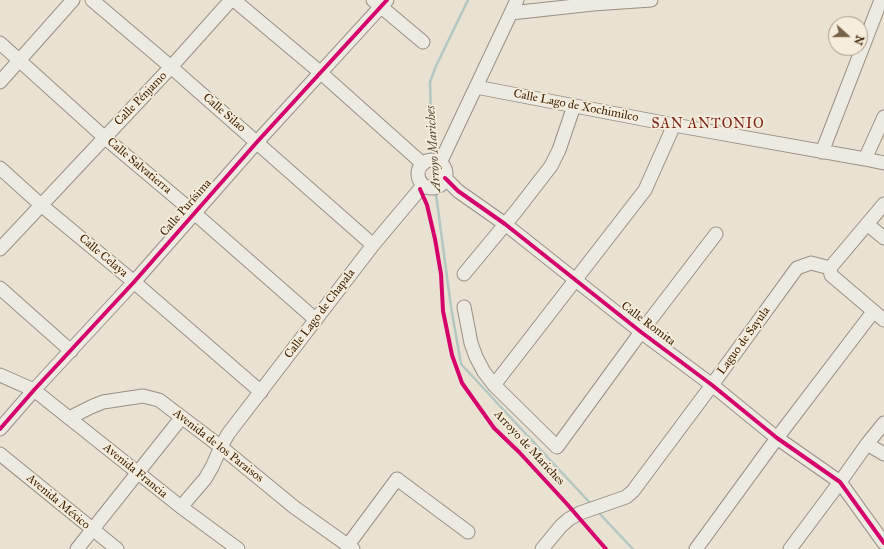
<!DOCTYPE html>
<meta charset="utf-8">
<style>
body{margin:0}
#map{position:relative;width:884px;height:549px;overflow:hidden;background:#e9e1d2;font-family:"IM FELL Great Primer",serif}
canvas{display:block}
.north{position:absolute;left:828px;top:16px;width:40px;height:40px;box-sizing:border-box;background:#f7eddc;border:1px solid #ab9a85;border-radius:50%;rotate:111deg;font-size:11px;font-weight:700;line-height:16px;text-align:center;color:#391d02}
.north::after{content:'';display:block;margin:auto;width:14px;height:18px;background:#77624b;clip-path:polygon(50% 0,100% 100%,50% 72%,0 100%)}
</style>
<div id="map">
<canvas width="884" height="549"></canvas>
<div class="north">N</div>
</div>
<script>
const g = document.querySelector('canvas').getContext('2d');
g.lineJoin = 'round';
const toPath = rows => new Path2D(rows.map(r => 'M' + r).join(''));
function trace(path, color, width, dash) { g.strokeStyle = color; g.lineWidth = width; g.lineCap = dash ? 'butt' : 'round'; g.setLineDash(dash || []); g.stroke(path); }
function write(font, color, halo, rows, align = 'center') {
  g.font = font + ' "IM FELL Great Primer",serif'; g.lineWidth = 3.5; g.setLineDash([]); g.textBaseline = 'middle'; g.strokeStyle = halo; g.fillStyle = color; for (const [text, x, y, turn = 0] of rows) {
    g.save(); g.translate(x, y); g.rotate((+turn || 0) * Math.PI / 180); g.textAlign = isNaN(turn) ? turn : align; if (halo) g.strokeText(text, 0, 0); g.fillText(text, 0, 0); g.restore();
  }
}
trace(toPath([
 [468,0,436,66,430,82,432,164,451,307,461,364,591,504],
 [597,511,633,549]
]), '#b2c8c0', 2.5);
const minor = toPath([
 [92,0,171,67,373,245],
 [234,0,321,73,423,164],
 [373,0,423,42],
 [511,13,593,4,651,0],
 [0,43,104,137,192,211,315,319],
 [0,82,73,0],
 [476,87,674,125,865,159,884,163],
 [822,152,881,0],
 [865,159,884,117],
 '418 174a14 14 0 1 1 28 0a14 14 0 1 1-28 0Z',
 [440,163,517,0],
 [0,168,41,205,134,282,261,392],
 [445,178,458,191,505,224,641,332,712,385,777,438,840,482,884,543],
 [867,224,884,238],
 [0,249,171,67,231,0],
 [830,268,884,204],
 [830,268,831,275,884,320],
 [464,274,517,210,551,166,559,150,574,106],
 [0,288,71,351],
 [464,307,471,343,476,357,484,372,494,385,557,447,641,332,716,234],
 [0,375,34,390,181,507,238,549],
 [494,385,645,190,674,125],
 [69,418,91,407,103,402,143,396,159,400,221,447,294,507,353,549],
 [0,429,34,390,134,282,257,142,387,0],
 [867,444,884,454],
 [0,454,117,549],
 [181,507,205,479,212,467,221,447,228,434,373,245,420,189,422,184],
 [348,545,397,479,468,532],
 [77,549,182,417],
 [542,549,561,526,569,519,580,513,626,497,633,491,712,385,797,268,811,263,830,268],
 [696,549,777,438,873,312],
 [790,549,840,482,867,444,884,423]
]);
trace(minor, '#989084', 15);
trace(minor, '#edeae2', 13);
trace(toPath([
 [445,178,458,191,505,224,641,332,712,385,777,438,840,482,884,543],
 [420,189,427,205,435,239,441,274,443,311,452,355,462,383,494,428,519,452,567,504,606,549],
 [0,429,34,390,134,282,257,142,387,0]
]), '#d6006c', 4);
write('12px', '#391d02', '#f7eddc', [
 ["Calle Pénjamo",141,99,-46],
 ["Calle Lago de Xochimilco",576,106,11],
 ["Calle Silao",224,113,41],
 ["Calle Salvatierra",139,166,40],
 ["Calle Purísima",186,208,-49],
 ["Calle Celaya",103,256,40],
 ["Calle Lago de Chapala",320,314,-53],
 ["Calle Romita",648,324,37],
 ["Laguo de Sayula",744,341,-54],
 ["Avenida de los Paraisos",218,446,38],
 ["Arroyo de Mariches",529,448,47],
 ["Avenida Francia",135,471,39],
 ["Avenida México",58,502,40]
]);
write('italic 13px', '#564d39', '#f7eddc', [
 ["Arroyo Mariches",434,149,-94]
]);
g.letterSpacing = '1px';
write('14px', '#7a1f14', '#f7eddc', [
 ["SAN ANTONIO",708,125]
]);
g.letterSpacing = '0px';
</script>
